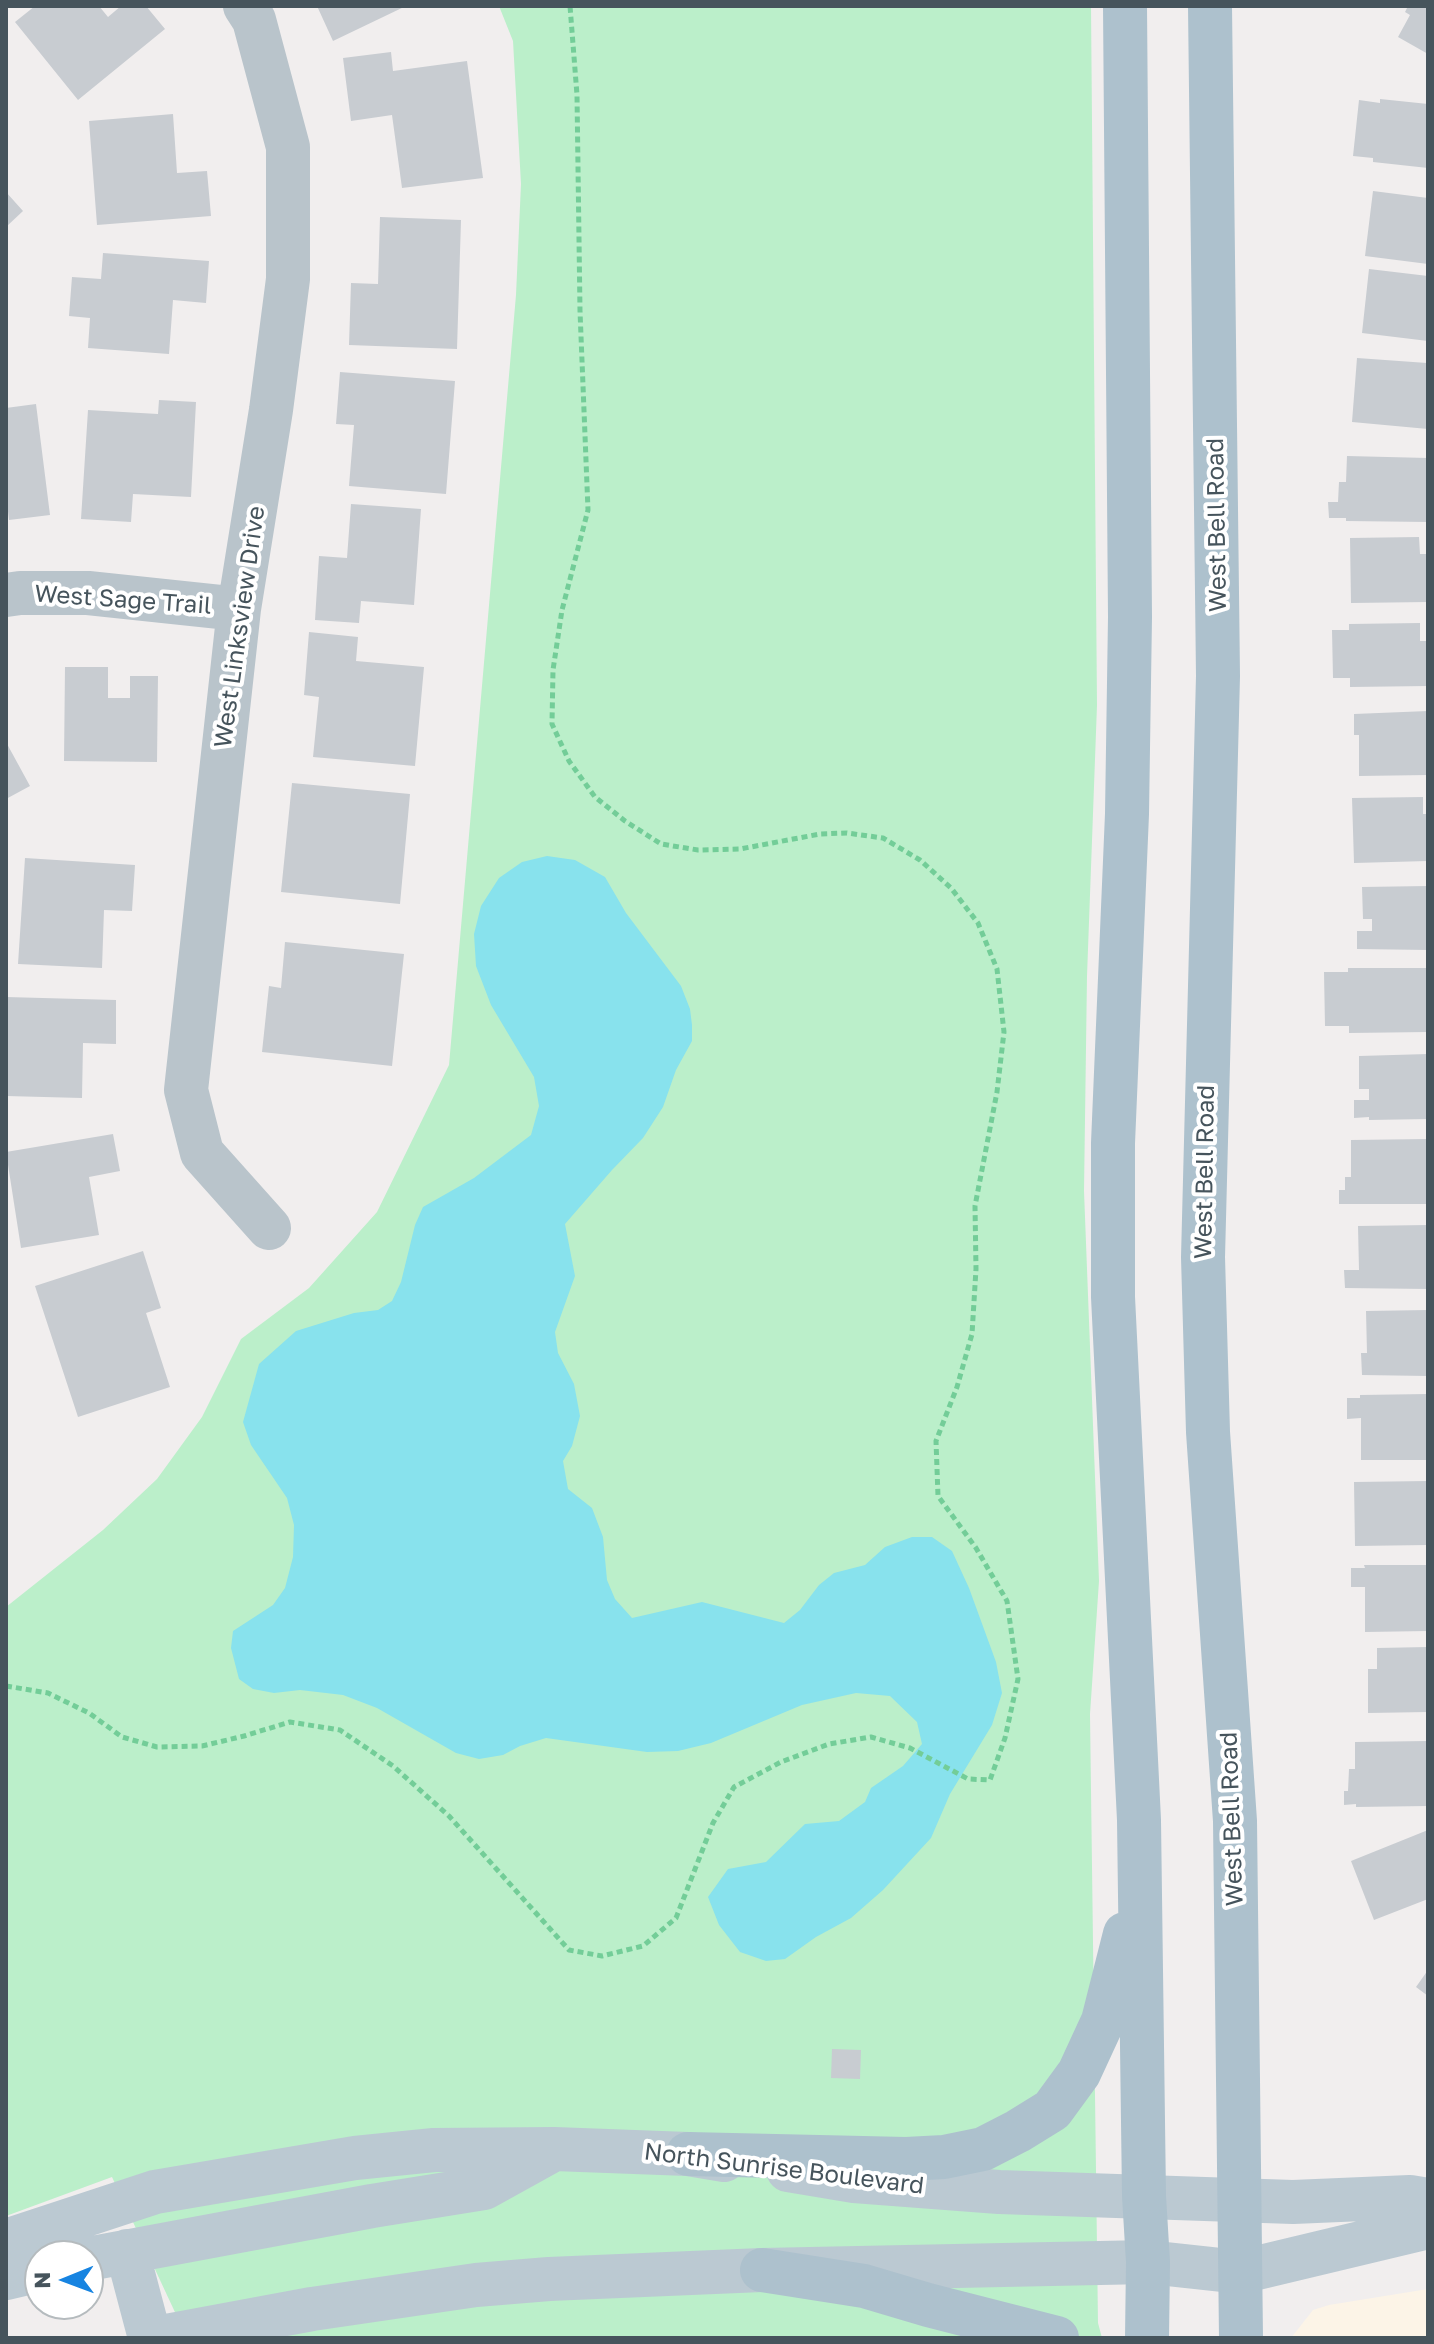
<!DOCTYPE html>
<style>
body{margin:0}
#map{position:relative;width:1434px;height:2344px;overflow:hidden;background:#f1eeee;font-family:"Golos Text",sans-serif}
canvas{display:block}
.frame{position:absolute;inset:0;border:8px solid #46545c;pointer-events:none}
.north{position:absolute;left:24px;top:2240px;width:80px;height:80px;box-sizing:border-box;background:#fff;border:2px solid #b5bbbe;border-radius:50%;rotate:269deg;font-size:22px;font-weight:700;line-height:32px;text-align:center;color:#46545c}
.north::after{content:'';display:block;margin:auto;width:28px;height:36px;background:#1784e1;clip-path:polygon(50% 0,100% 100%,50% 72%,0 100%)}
</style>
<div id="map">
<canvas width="1434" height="2344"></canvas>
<div class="frame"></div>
<div class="north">N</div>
</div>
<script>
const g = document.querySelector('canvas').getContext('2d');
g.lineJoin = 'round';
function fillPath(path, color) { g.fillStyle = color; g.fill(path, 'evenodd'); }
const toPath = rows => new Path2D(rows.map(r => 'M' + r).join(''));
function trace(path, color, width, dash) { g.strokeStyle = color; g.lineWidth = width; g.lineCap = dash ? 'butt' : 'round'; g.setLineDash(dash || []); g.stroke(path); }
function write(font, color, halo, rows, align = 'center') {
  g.font = font + ' "Golos Text",sans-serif'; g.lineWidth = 8; g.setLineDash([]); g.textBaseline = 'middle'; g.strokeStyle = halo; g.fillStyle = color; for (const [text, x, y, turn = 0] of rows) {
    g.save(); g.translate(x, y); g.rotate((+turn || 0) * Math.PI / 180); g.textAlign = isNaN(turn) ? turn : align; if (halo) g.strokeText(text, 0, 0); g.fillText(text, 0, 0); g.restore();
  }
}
fillPath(toPath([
 [1428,2289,1428,2338,1291,2338,1313,2310,1329,2305]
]), '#fcf4e7');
fillPath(toPath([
 [499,6,1091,6,1097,705,1087,976,1084,1191,1099,1581,1090,1714,1098,2323,1102,2338,187,2338,112,2177,6,2216,6,1607,103,1530,157,1479,202,1417,241,1339,309,1288,377,1212,449,1065,516,295,521,184,513,41]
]), '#bbefca');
fillPath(toPath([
 [547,856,575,860,605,877,626,913,681,986,690,1009,692,1025,692,1041,676,1070,663,1107,643,1138,612,1170,565,1224,575,1276,555,1332,558,1353,574,1384,580,1416,572,1446,563,1461,568,1489,592,1508,603,1537,607,1580,615,1599,632,1618,702,1602,784,1623,800,1610,819,1585,834,1573,865,1565,885,1547,912,1537,932,1537,952,1551,969,1588,996,1662,1002,1693,992,1725,950,1794,931,1838,883,1890,851,1918,816,1937,785,1959,766,1961,740,1952,719,1925,708,1897,728,1869,766,1862,805,1824,839,1821,865,1802,871,1788,903,1766,922,1744,917,1722,890,1696,856,1693,802,1705,711,1743,678,1751,647,1752,546,1738,520,1746,503,1755,479,1759,456,1753,377,1708,343,1695,300,1690,274,1693,253,1689,239,1679,231,1648,233,1631,273,1605,285,1588,293,1557,294,1525,287,1498,251,1445,243,1422,259,1364,296,1331,354,1313,378,1310,392,1301,401,1282,415,1225,423,1207,474,1178,531,1135,539,1106,534,1077,491,1005,476,966,474,934,481,906,499,878,522,862]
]), '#88e2ed');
fillPath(toPath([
 [35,6,99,6,108,17,121,6,146,6,165,29,78,100,15,22],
 [317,6,406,6,333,41],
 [1408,6,1428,6,1428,54,1398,37,1410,15,1405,12],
 [391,52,393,71,467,61,483,178,402,188,392,115,351,121,343,58],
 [1380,99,1428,104,1428,168,1373,162,1373,158,1353,156,1359,100,1380,103],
 [173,114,177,173,207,171,211,216,97,225,89,121],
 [1373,191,1428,198,1428,264,1365,256],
 [6,192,23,211,6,227],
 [380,217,461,220,457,349,349,345,351,283,378,284],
 [103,253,209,261,206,303,173,300,169,354,88,348,90,318,69,316,72,277,101,279],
 [1369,269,1428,276,1428,341,1362,333],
 [1357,358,1427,363,1428,429,1352,422],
 [340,372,455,381,446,494,349,486,354,425,336,424],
 [159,400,196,402,191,497,133,494,131,522,81,519,88,410,158,414],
 [36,404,50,515,9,520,6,495,6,408],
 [1347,456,1428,458,1428,522,1346,521,1346,518,1329,518,1328,502,1338,502,1339,482,1346,482],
 [351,504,421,509,414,605,361,601,359,623,315,620,319,556,347,558],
 [1419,537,1420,554,1428,554,1428,602,1351,603,1350,538],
 [1420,623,1420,641,1428,641,1428,686,1350,687,1350,678,1333,678,1332,630,1349,630,1349,624],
 [309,632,358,637,356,661,424,667,415,766,313,757,319,697,304,695],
 [65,667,108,667,108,698,130,698,130,676,158,676,157,762,64,761],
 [1428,711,1428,775,1359,776,1359,735,1354,735,1354,714],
 [6,742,30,786,6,799],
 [292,783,410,794,400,904,281,892],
 [1423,797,1423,814,1428,814,1428,861,1354,863,1352,798],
 [25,858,135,865,132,911,104,910,102,968,18,964],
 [1428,886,1428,950,1357,949,1357,931,1372,931,1372,919,1363,919,1362,887],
 [285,942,404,954,392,1066,262,1052,269,986,281,988],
 [1348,968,1428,968,1428,1032,1349,1033,1349,1026,1325,1026,1324,972,1348,972],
 [6,997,116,1000,116,1044,83,1043,82,1098,6,1096],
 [1428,1054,1428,1119,1369,1120,1369,1117,1354,1118,1354,1100,1369,1100,1369,1089,1359,1089,1359,1056],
 [113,1134,120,1171,89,1177,99,1235,21,1248,6,1152],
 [1428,1139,1428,1204,1339,1204,1339,1190,1345,1190,1345,1177,1351,1177,1351,1140],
 [1428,1225,1428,1289,1345,1288,1344,1270,1359,1270,1358,1226],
 [143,1251,161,1308,146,1313,170,1387,78,1417,35,1286],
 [1428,1310,1428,1376,1362,1375,1361,1353,1367,1353,1366,1311],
 [1428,1394,1428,1460,1361,1460,1361,1418,1347,1419,1347,1398,1360,1398,1360,1395],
 [1428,1481,1428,1545,1355,1546,1354,1482],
 [1364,1565,1428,1565,1428,1631,1365,1632,1365,1587,1351,1587,1351,1568,1365,1568],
 [1428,1647,1428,1712,1368,1713,1368,1669,1377,1669,1377,1648],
 [1428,1741,1428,1806,1356,1807,1356,1804,1344,1805,1344,1791,1348,1791,1349,1769,1355,1769,1355,1742],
 [1428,1830,1428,1899,1374,1920,1351,1861],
 [1428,1970,1428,1996,1416,1987],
 [832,2049,861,2050,860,2079,831,2078]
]), '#c8ccd1');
trace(toPath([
 [6,1686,48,1693,89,1713,122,1737,157,1747,202,1746,244,1736,290,1722,340,1730,393,1766,449,1816,569,1950,602,1956,643,1946,676,1918,713,1823,734,1787,781,1762,829,1744,871,1737,910,1748,968,1779,990,1780,1005,1738,1018,1679,1007,1601,976,1548,938,1496,936,1441,957,1387,972,1334,976,1269,975,1206,997,1092,1004,1032,997,969,978,923,951,888,920,860,883,838,847,833,820,834,740,849,698,850,661,844,625,821,595,797,569,761,552,724,553,670,562,610,588,510,580,311,577,95,570,6]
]), '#73cd98', 5, [6, 4]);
trace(toPath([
 [245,6,254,20,288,147,288,279,271,410,239,609,186,1090,202,1153,269,1228],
 [6,595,20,593,88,593,239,609]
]), '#b9c4cb', 44);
trace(toPath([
 [788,2170,854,2181,999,2192,1293,2202,1410,2197,1428,2200],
 [6,2241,155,2192,355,2158,434,2150,554,2149,688,2154,724,2160],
 [127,2251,150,2338],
 [88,2259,372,2206,484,2188,549,2152],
 [6,2278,40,2270],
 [156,2338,312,2309,476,2285,549,2279,762,2270,1148,2262,1240,2272,1428,2227]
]), '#bbc9d2', 44);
trace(toPath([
 [1125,6,1130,617,1127,814,1113,1143,1113,1297,1139,1820,1144,2196,1148,2262,1147,2338],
 [1210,6,1218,676,1203,1257,1208,1432,1235,1821,1241,2338],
 [688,2154,906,2159,944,2157,983,2149,1018,2131,1052,2110,1079,2073,1103,2021,1125,1934],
 [762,2270,864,2286,928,2305,1057,2338]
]), '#adc1cd', 44);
write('24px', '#46545c', '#fff', [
 ["West Bell Road",1217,525,-91],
 ["West Sage Trail",123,600,4],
 ["West Linksview Drive",240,627,-82],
 ["West Bell Road",1205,1172,-89],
 ["West Bell Road",1232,1819,-92],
 ["North Sunrise Boulevard",784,2169,7]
]);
</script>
